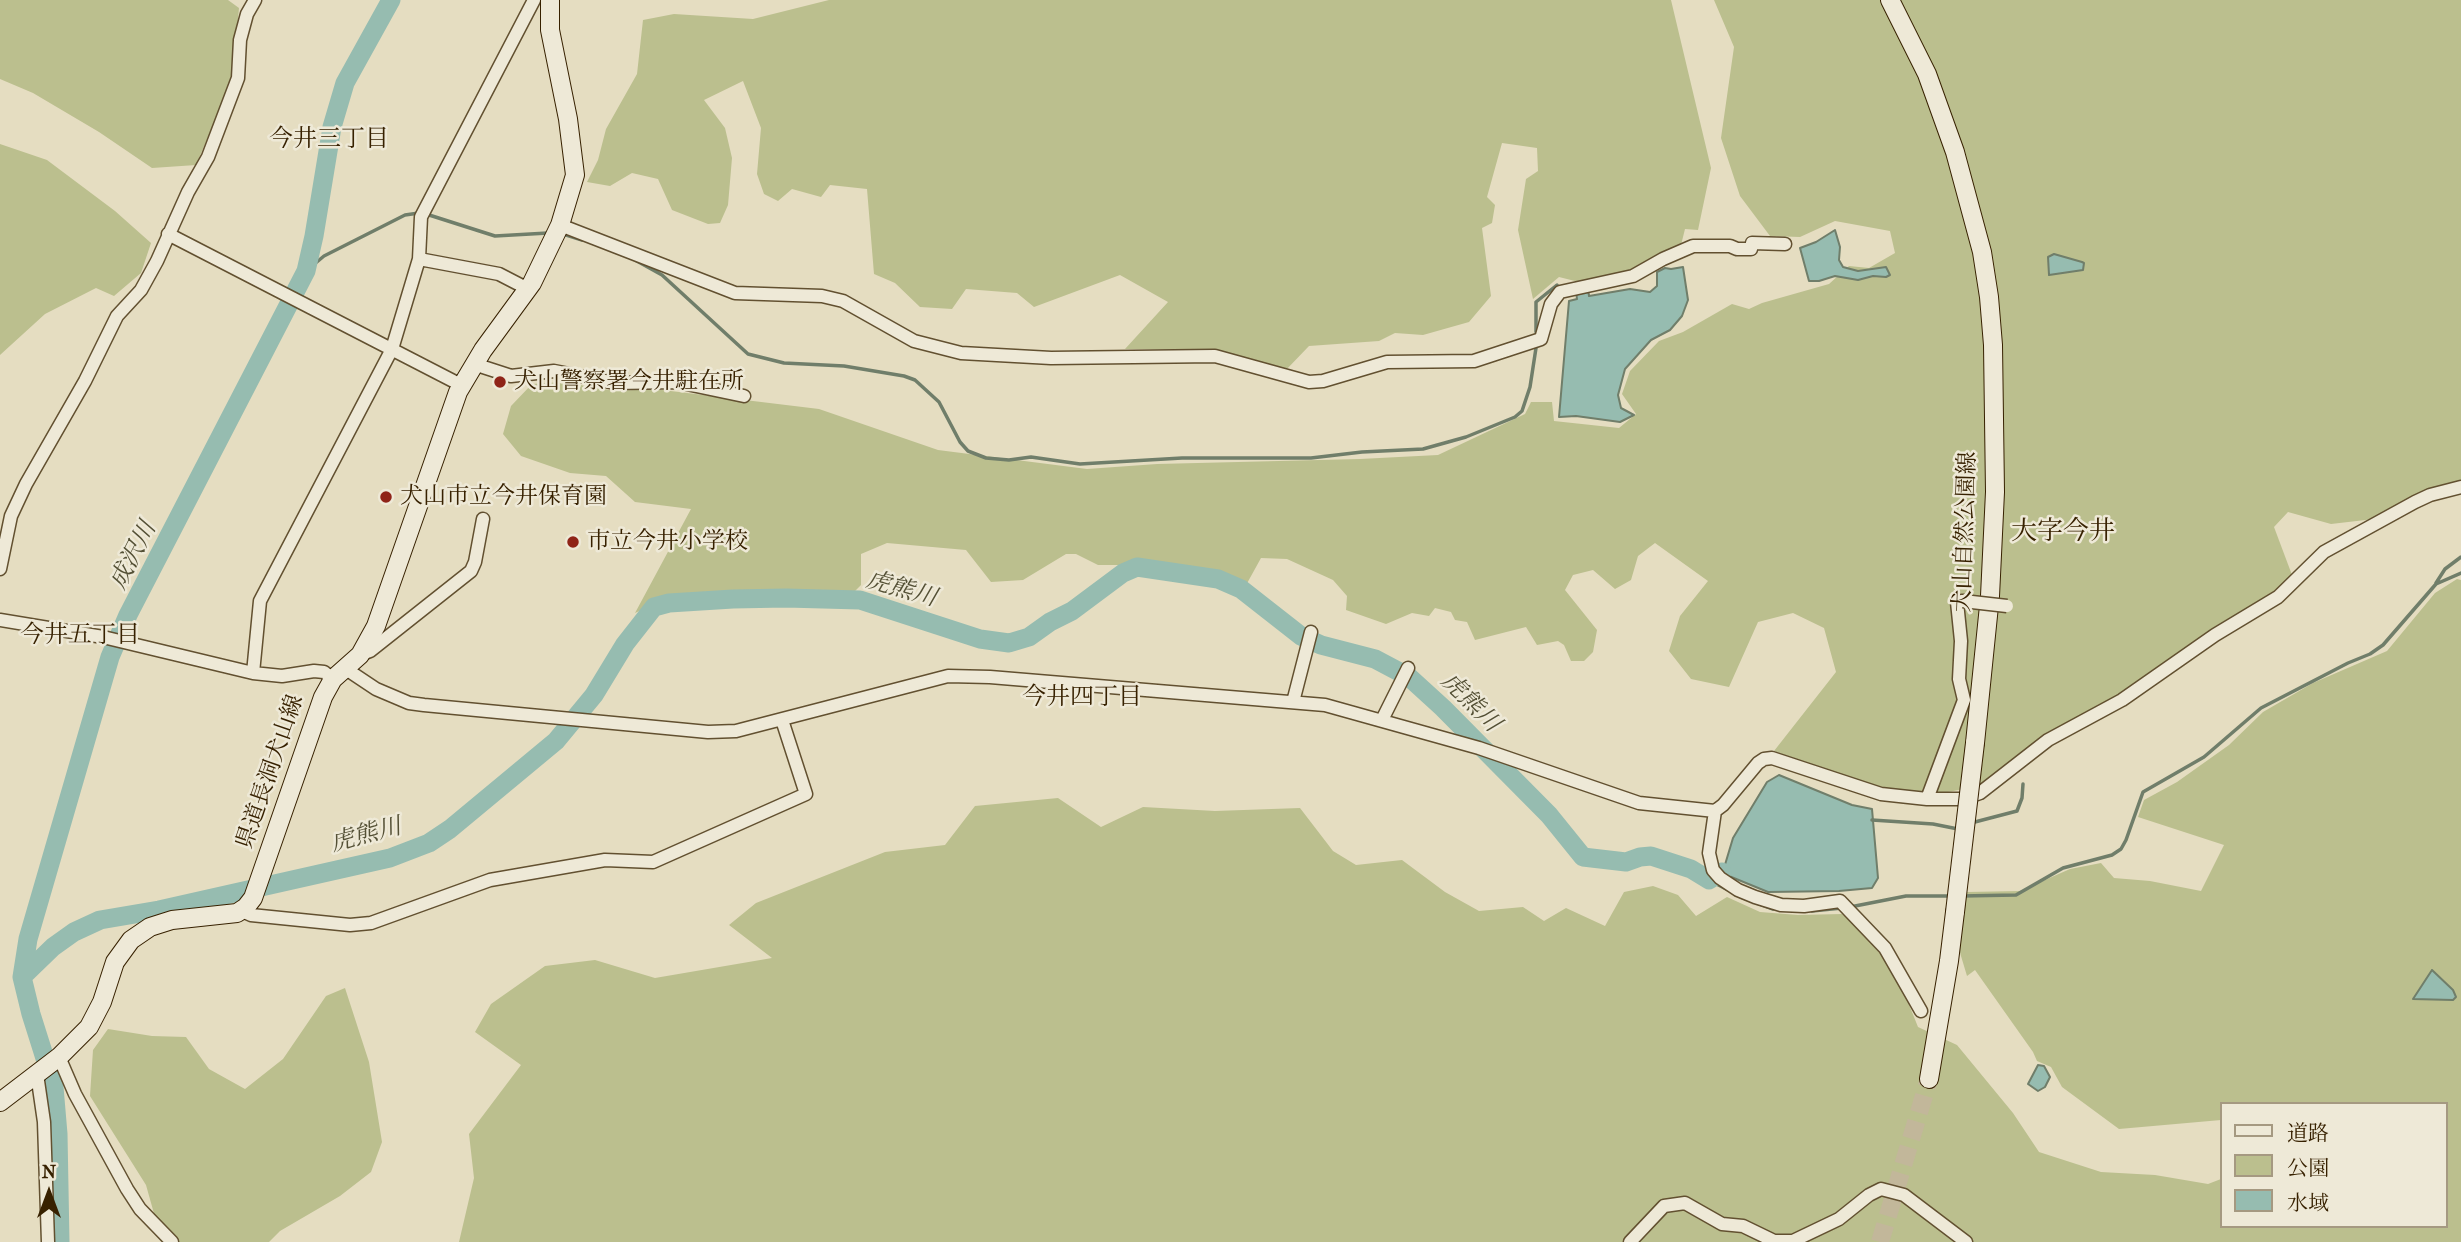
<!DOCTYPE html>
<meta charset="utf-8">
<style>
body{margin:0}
#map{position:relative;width:2461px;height:1242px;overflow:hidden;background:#e5ddc1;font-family:"IM FELL French Canon","Noto Serif JP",serif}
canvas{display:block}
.legend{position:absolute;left:2220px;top:1102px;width:228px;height:126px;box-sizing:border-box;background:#eee9d7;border:2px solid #a59981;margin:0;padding:9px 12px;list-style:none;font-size:21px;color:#372100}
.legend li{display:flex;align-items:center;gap:14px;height:35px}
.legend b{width:35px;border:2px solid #a59981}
.north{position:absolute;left:14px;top:1158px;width:70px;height:70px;-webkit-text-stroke:5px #eee9d7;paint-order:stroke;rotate:0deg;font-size:19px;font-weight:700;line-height:28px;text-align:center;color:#372100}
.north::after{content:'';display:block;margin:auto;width:24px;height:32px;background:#372100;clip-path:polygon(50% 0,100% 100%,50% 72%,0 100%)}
</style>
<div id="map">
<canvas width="2461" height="1242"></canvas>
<ul class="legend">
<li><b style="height:9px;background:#eee9d7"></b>道路</li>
<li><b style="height:19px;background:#bbbf8e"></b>公園</li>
<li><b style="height:19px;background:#96bcb0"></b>水域</li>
</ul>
<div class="north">N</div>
</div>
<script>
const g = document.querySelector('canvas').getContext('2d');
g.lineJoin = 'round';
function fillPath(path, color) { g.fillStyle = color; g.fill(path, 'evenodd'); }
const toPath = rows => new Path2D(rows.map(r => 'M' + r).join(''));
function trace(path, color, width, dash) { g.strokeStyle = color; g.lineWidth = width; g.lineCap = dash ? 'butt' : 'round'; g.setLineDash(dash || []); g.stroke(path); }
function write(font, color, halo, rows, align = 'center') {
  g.font = font + ' "IM FELL French Canon","Noto Serif JP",serif'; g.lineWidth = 5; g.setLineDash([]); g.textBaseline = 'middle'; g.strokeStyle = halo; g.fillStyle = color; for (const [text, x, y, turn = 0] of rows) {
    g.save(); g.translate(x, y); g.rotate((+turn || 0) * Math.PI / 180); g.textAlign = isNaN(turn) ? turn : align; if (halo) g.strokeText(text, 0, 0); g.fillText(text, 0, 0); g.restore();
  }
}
fillPath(toPath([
 [0,0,228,0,239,8,232,81,196,165,152,168,99,132,33,93,0,79],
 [829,0,1671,0,1711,168,1698,230,1685,229,1681,245,1633,272,1587,284,1559,277,1533,299,1518,230,1526,179,1538,171,1537,148,1502,143,1487,197,1495,205,1492,223,1482,228,1491,296,1469,322,1423,335,1395,333,1379,341,1309,346,1285,371,1215,350,1125,349,1168,302,1120,275,1034,307,1017,293,966,289,952,309,920,307,895,283,874,274,867,189,830,185,821,197,792,189,778,201,764,194,757,174,761,128,743,81,704,100,725,128,732,158,728,205,720,223,708,224,672,210,658,179,632,173,610,186,587,182,598,160,606,129,637,74,643,20,674,14,753,19],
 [1714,0,2461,0,2461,484,2374,519,2331,524,2288,512,2274,527,2292,575,2272,595,1984,785,1938,794,1882,790,1827,772,1774,751,1836,672,1824,628,1793,613,1758,622,1729,687,1691,679,1669,651,1680,616,1708,581,1655,543,1638,556,1631,580,1615,589,1593,570,1573,575,1565,590,1597,630,1593,652,1584,661,1571,661,1564,645,1558,641,1537,645,1526,627,1475,640,1467,622,1455,620,1451,612,1435,608,1429,616,1412,613,1386,624,1346,610,1347,596,1333,580,1287,559,1261,558,1245,587,1223,577,1152,565,1098,565,1076,554,1066,554,1023,580,991,582,966,550,887,543,861,554,861,585,849,597,750,596,663,600,635,613,691,509,635,502,606,476,570,473,521,456,503,434,511,406,532,384,563,382,615,391,654,389,819,409,938,450,1087,469,1157,464,1360,459,1438,455,1525,414,1531,402,1552,402,1554,421,1619,428,1636,414,1622,394,1630,371,1659,341,1683,332,1732,304,1749,309,1762,303,1829,284,1849,266,1869,268,1895,253,1890,231,1835,221,1800,237,1770,236,1740,196,1721,138,1734,47],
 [0,144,47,160,115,211,151,243,141,273,114,296,96,288,45,314,0,355],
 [2457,579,2461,580,2461,1242,459,1242,474,1178,469,1134,521,1065,475,1032,491,1004,545,966,595,960,655,978,772,958,729,925,756,903,885,852,945,845,975,806,1058,798,1101,827,1143,807,1215,811,1300,808,1333,851,1356,865,1402,860,1445,892,1479,911,1523,907,1544,921,1566,908,1605,926,1624,892,1653,886,1678,895,1696,916,1727,897,1760,912,1798,915,1842,914,1864,930,1896,972,1918,1027,1957,1045,2013,1113,2039,1152,2101,1172,2155,1175,2208,1184,2221,1179,2221,1226,2445,1226,2445,1104,2221,1104,2221,1120,2119,1129,2062,1087,2051,1067,2037,1061,2033,1052,1975,970,1967,976,1958,946,1967,892,2020,891,2070,869,2101,863,2114,878,2150,881,2201,891,2224,845,2138,817,2144,800,2177,782,2229,745,2263,712,2313,683,2387,651,2435,593],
 [345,988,369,1062,382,1142,371,1172,340,1196,280,1231,269,1242,162,1242,146,1185,90,1096,93,1050,108,1029,152,1036,186,1037,209,1069,245,1089,283,1059,326,996]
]), '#bbbf8e');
const water = toPath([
 [1835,230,1840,247,1839,260,1843,267,1858,271,1886,267,1890,275,1886,277,1873,276,1858,280,1835,276,1819,281,1809,281,1800,248,1816,242,1835,230],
 [2054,254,2082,262,2084,263,2083,270,2049,275,2048,257,2054,254],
 [1683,267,1688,300,1682,316,1670,330,1651,340,1625,369,1618,395,1621,408,1634,415,1620,422,1576,416,1559,417,1569,301,1577,299,1576,291,1588,289,1589,296,1630,289,1650,292,1657,286,1657,272,1665,268,1671,269,1683,267],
 [1779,775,1852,805,1872,809,1878,878,1872,888,1839,891,1768,892,1724,874,1720,869,1724,868,1733,838,1767,782,1779,775],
 [2432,970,2453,990,2456,997,2453,1000,2413,999,2432,970],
 [2038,1065,2044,1066,2050,1077,2045,1087,2038,1091,2028,1084,2038,1065]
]);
fillPath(water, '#96bcb0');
trace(water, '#707e6a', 2);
trace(toPath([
 [426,214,495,236,548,233],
 [563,234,582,240],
 [635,260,662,275,748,354,784,363,844,366,904,376,915,380,939,402,960,442,968,451,986,458,1009,460,1031,457,1080,464,1182,458,1311,458,1362,452,1423,449,1466,437,1515,417,1522,411,1530,387,1536,348],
 [306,271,324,256,405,215,419,213],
 [1536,332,1536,302,1557,285],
 [2436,583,2445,569,2461,557],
 [1872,820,1933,824,1958,829],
 [1971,823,2017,811,2022,798,2023,784],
 [1709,880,1728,890],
 [1961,896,2016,895,2063,868,2112,855,2121,849,2126,840,2143,792,2204,757,2261,708,2348,663,2370,654,2383,645,2436,584,2461,573],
 [1741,897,1773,909],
 [1850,907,1906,896,1950,896],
 [1812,911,1842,908]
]), '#707e6a', 3.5);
trace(toPath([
 [22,977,53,947,74,932,100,920,159,910,390,858,429,843,450,829,556,741,594,695,625,644,654,607,669,603,733,599,786,598,860,600,980,639,1009,643,1029,637,1050,622,1072,611,1123,573,1137,567,1218,579,1241,589,1301,636,1321,645,1375,659,1409,677,1443,708,1549,815,1583,857,1626,862,1640,857,1651,856,1691,869,1709,880,1722,872],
 [60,1242,58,1134,54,1087,31,1014,22,977,28,939,110,657,128,615,306,271,314,236,332,127,345,83,391,0]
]), '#96bcb0', 19);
trace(toPath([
 [1880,1242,1929,1079]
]), '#c2b79a', 18, [18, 9]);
const minor = toPath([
 [560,225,735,293,822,296,843,301,914,341,961,353,1051,358,1215,356,1309,382,1323,381,1387,362,1474,361,1541,339,1551,304,1560,292,1633,276,1663,259,1693,246,1730,246,1737,249,1751,249,1752,243,1785,244],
 [168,234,461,385],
 [419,259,499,274,528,289],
 [474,364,511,376,554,371,615,383,677,382,744,396],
 [0,569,11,516,26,484,85,381,117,316,141,290,157,261,188,192,208,157,238,78,240,40,247,14,255,0],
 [0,620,103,637,253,673,282,676,314,671,324,672,333,679],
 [360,655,370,651,471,571,475,562,483,519],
 [346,669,376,689,409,703,424,705,708,732,736,731,948,676,990,677,1325,705,1479,748,1639,803,1715,811],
 [253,673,260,601,392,349,419,259,421,217,534,0],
 [1293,702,1311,632],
 [1382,720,1408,668],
 [1927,799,1964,700,1959,679,1961,641,1957,602,1963,601],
 [242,911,251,915,350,925,371,923,490,880,605,860,653,862,806,794,782,720],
 [1921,1011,1885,948,1840,901,1804,906,1781,905,1755,897,1738,890,1720,878,1713,870,1709,853,1715,811,1723,805,1758,763,1764,759,1772,758,1881,794,1927,799,1963,799,1980,793,2048,740,2122,700,2215,635,2278,597,2324,552,2415,502,2430,495,2461,487],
 [59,1057,75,1094,127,1189,140,1209,172,1242],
 [37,1074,44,1122,48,1242],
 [1630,1242,1664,1206,1685,1203,1722,1224,1743,1226,1774,1241,1793,1241,1839,1219,1869,1195,1881,1189,1904,1195,1966,1242]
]);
const secondary = toPath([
 [1890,0,1927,74,1955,152,1982,252,1989,297,1993,345,1995,492,1990,596,1975,743],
 [1929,1079,1949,961,1955,912],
 [0,1102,59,1057,89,1027,102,1002,115,962,131,940,150,927,172,920,237,913,246,907,253,898,323,697,333,679,360,655,376,626,458,392,483,350,532,283,560,225,575,175,568,119,550,30,550,0]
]);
trace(minor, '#625030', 15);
trace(secondary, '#372100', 20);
trace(minor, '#eee9d7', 12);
trace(secondary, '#eee9d7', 18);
const minorBridge = toPath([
 [1963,601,2007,606]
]);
const secondaryBridge = toPath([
 [1955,912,1975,743]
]);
trace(minorBridge, '#625030', 15, []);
trace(secondaryBridge, '#372100', 20, []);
trace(minorBridge, '#eee9d7', 12);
trace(secondaryBridge, '#eee9d7', 18);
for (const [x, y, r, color] of [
 [500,382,7,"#8f2418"],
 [386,497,7,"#8f2418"],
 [573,542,7,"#8f2418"]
]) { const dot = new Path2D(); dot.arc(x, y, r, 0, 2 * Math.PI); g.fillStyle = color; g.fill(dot); trace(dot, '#eee9d7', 2.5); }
write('23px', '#372100', '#eee9d7', [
 ["犬山警察署今井駐在所",514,382],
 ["犬山市立今井保育園",400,497],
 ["市立今井小学校",587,542]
], 'left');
write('23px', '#372100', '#eee9d7', [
 ["犬山自然公園線",1966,532,-88],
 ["県道長洞犬山線",271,772,-71]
]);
write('24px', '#372100', '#eee9d7', [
 ["今井三丁目",329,140],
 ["今井五丁目",80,636],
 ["今井四丁目",1082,698]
]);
write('italic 24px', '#545035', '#eee9d7', [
 ["成沢川",134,556,-63],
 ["虎熊川",901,590,16],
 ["虎熊川",1470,703,45],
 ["虎熊川",366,836,-15]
]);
write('26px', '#372100', '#eee9d7', [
 ["大字今井",2063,533]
]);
</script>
